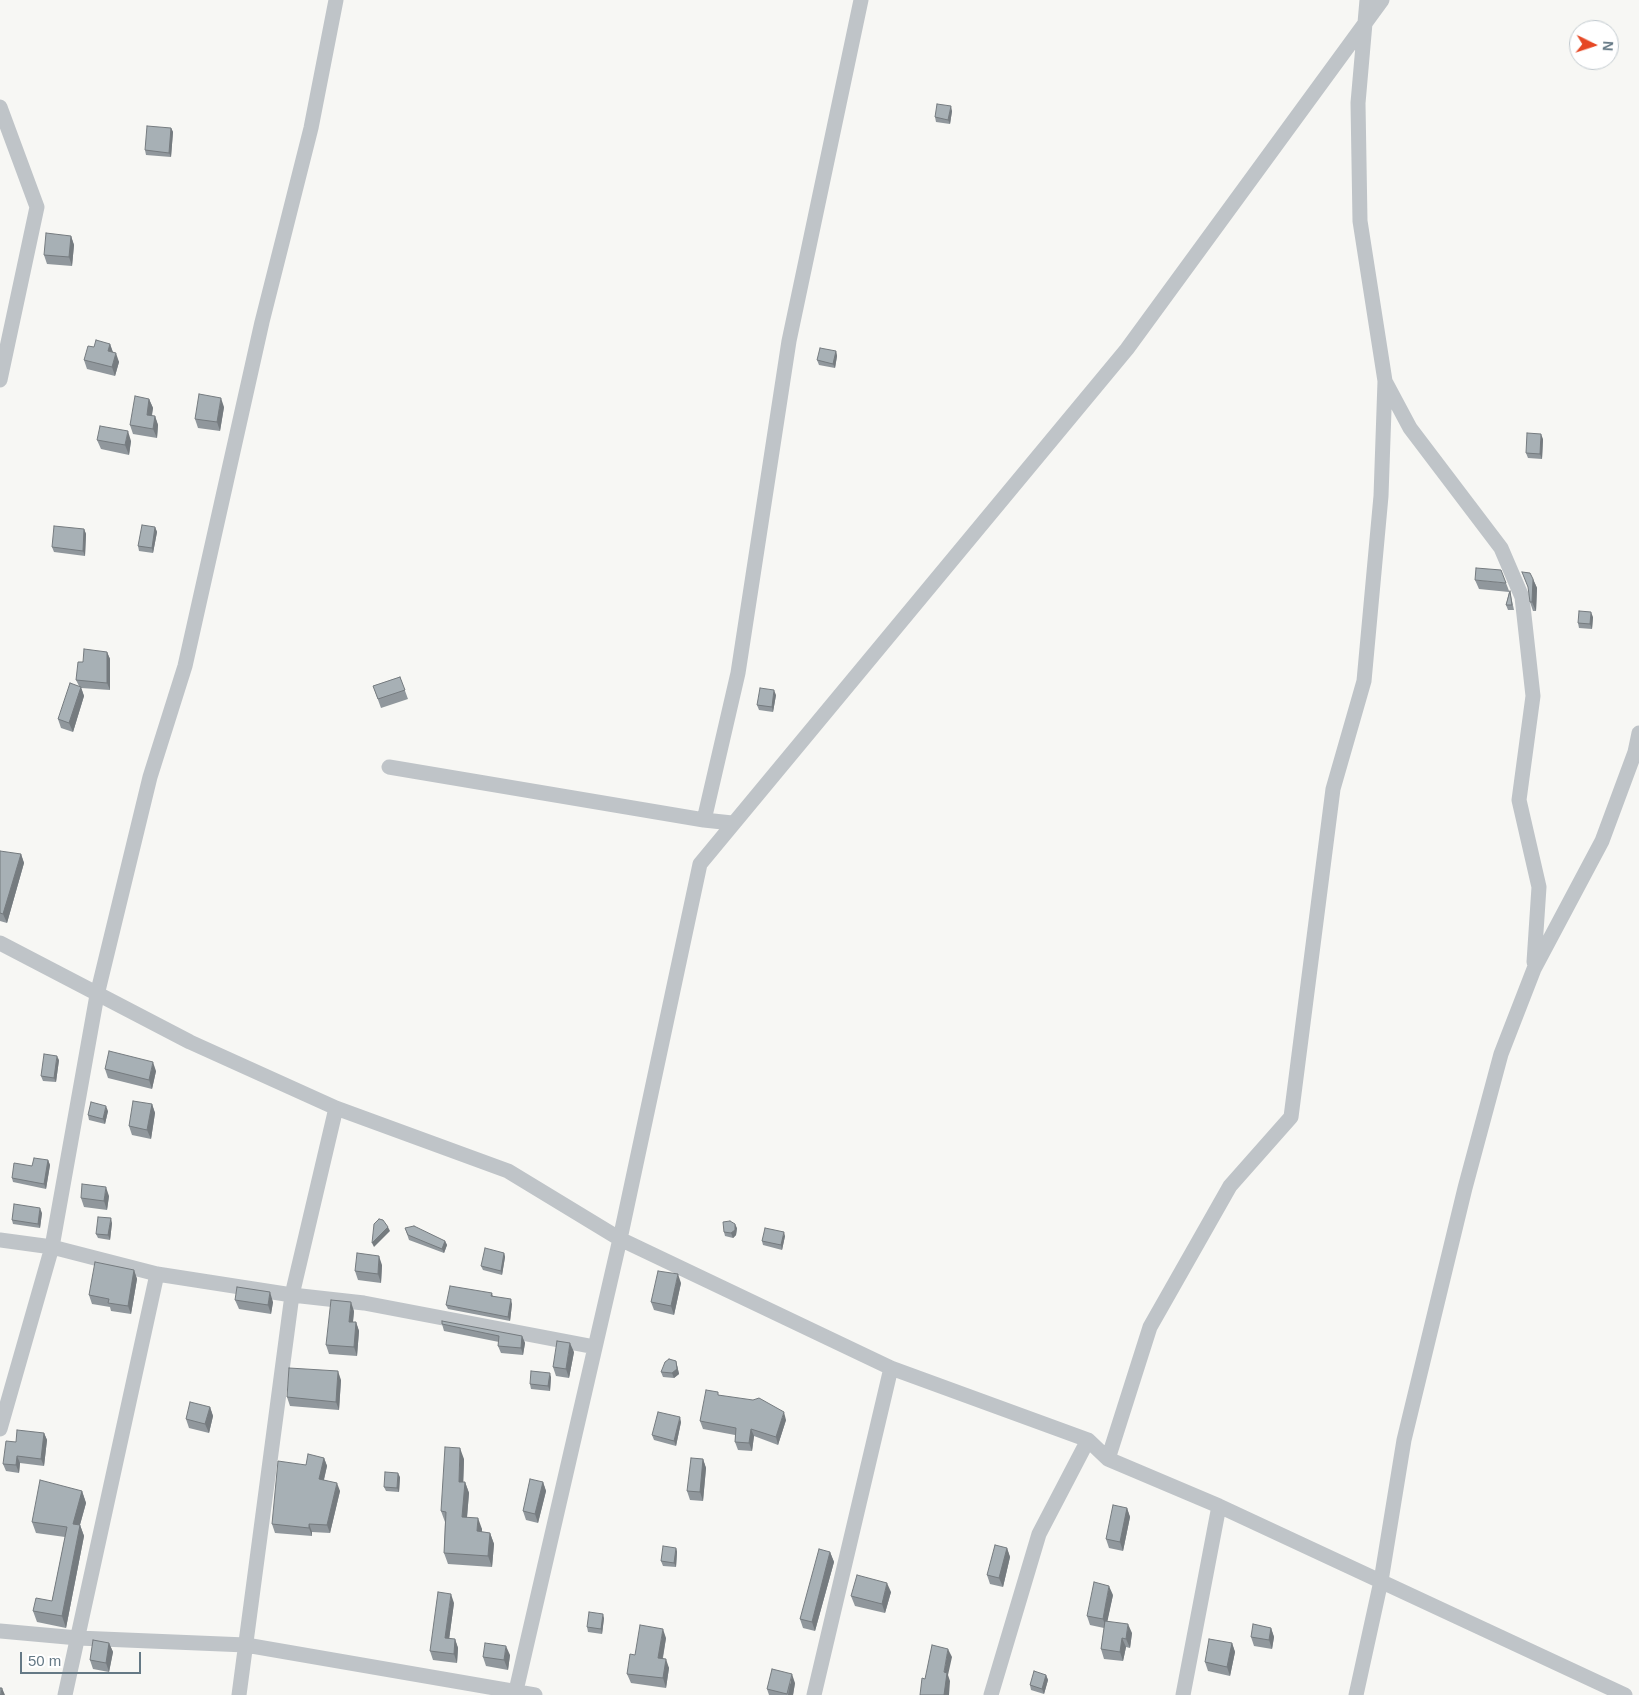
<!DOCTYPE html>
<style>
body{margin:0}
#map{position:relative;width:1639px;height:1695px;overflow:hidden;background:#f7f7f4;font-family:Arial,sans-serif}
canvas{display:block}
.north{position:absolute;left:1569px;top:20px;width:50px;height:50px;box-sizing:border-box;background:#fff;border:1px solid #c1c9ce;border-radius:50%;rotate:94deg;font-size:14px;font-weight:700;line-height:20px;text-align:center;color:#657985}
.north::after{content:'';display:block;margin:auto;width:18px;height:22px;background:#e64825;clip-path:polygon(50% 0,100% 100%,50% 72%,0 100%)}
.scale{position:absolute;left:20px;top:1652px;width:121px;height:22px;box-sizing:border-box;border:2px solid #657985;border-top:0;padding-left:6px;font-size:15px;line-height:18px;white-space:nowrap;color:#657985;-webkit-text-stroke:4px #fff;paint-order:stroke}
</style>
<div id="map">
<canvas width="1639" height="1695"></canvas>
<div class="north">N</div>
<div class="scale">50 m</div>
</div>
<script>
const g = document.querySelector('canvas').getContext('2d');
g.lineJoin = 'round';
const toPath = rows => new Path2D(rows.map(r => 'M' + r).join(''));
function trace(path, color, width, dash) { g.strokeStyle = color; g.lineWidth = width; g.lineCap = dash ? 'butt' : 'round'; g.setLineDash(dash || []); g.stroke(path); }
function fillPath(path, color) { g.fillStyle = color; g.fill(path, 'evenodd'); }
trace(toPath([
 [0,107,37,207,0,380],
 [1386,383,1410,428,1501,548,1522,597,1533,696,1519,800,1539,887,1534,962],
 [389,767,704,820,732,823],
 [704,820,738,673,789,341,861,0],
 [0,943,190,1042,336,1108,508,1171,620,1239,891,1368,1088,1440,1108,1459,1219,1506,1625,1695],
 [0,1240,52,1247,157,1274,292,1295,364,1303,595,1347],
 [0,1429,52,1247,97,995,150,777,185,666,262,322,311,128,336,0],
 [1108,1459,1150,1327,1230,1186,1291,1117,1333,789,1364,681,1381,496,1385,381,1360,221,1358,103,1367,0],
 [0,1631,78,1638,246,1645,535,1695],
 [65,1695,157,1274],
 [239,1695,292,1295,336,1108],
 [515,1695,620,1239,700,864,1127,349,1382,0],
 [814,1695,891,1368],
 [991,1695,1039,1534,1088,1440],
 [1183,1695,1219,1506],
 [1356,1695,1381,1581,1404,1440,1465,1188,1501,1054,1534,969,1602,841,1635,752,1639,733]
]), '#bfc4c8', 15);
fillPath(toPath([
 [952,111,950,124,936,122,935,117],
 [171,128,173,132,171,157,146,155,145,150],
 [71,236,74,245,72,266,47,264,44,255],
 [110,344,113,352,119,362,115,376,87,369,84,360,94,347],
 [836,351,837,356,835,368,819,365,817,360],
 [149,399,153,408,152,416,155,416,158,425,157,438,133,434,130,425],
 [224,407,220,431,198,428,195,419],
 [1543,439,1542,459,1528,458,1526,453],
 [97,440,131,441,129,455,101,449],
 [155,527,157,532,153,553,139,551,138,546],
 [84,529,86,534,85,556,54,552,52,547],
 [1533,579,1537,588,1536,611,1533,611,1530,602],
 [1475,580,1506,583,1511,596,1514,610,1508,610,1506,605,1509,592,1479,589],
 [1593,617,1592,629,1579,628,1578,623],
 [107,652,110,659,110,690,81,688,84,696,73,732,61,728,58,719,79,686,76,680,83,662],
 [400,677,408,699,381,708,373,686],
 [776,695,773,712,759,710,757,705],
 [0,853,21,854,24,863,7,923,0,921],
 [59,1060,56,1082,43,1081,41,1076],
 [105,1069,156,1071,152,1089,108,1078],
 [152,1104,155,1113,151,1139,132,1135,129,1126],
 [108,1111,105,1124,89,1120,88,1115],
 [48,1160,50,1165,46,1189,13,1182,12,1178],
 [109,1196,107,1210,84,1207,81,1198],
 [42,1213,40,1228,13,1224,12,1220],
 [112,1223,110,1240,98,1238,96,1234],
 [405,1228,445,1241,447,1245,444,1253,409,1240],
 [737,1228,736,1235,733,1238,725,1236,724,1232],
 [785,1236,782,1250,763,1245,762,1241],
 [504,1253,505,1257,502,1275,483,1270,481,1266],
 [382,1265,381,1283,358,1280,355,1271],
 [134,1270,137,1279,131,1314,111,1311,110,1307,92,1304,89,1295],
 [681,1283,674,1315,654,1310,651,1302],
 [492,1293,493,1296,512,1304,510,1321,448,1309,446,1305],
 [235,1300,273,1302,271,1314,239,1309],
 [354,1311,353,1322,356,1322,359,1331,357,1356,329,1354,326,1345],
 [442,1324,522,1336,525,1343,523,1355,501,1353,498,1346,499,1342,444,1331],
 [574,1352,569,1378,556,1376,553,1367],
 [677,1365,679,1374,674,1378,663,1377,661,1372],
 [551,1377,550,1391,531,1389,530,1384],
 [341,1380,339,1410,290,1406,287,1397],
 [719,1395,786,1420,778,1445,754,1436,752,1451,738,1450,735,1442,735,1435,703,1429,700,1421],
 [210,1407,213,1416,209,1433,189,1428,186,1419],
 [681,1422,676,1446,654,1440,652,1435],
 [44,1433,47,1440,44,1466,20,1463,19,1473,6,1471,3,1464,16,1442],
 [324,1458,327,1466,324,1480,340,1491,330,1533,312,1532,312,1536,275,1533,272,1524,306,1465],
 [464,1459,463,1482,465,1482,469,1493,467,1518,482,1529,482,1532,490,1533,494,1544,492,1567,448,1564,444,1553,445,1522,441,1511],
 [703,1459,706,1468,703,1501,690,1500,687,1491],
 [400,1477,399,1492,386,1491,384,1487],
 [543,1482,546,1491,538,1523,526,1520,523,1511],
 [82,1491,86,1503,80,1525,84,1536,66,1628,37,1622,33,1611,52,1601,65,1537,36,1533,32,1522],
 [1127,1508,1130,1517,1123,1551,1109,1548,1106,1539],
 [676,1548,677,1552,676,1567,663,1566,661,1561],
 [1007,1548,1010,1557,1003,1587,990,1584,987,1575],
 [830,1552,834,1562,815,1631,803,1628,800,1619],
 [891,1592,885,1613,855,1606,851,1596],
 [1113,1595,1107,1621,1132,1633,1130,1648,1126,1647,1123,1661,1104,1659,1101,1649,1104,1628,1090,1625,1087,1616],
 [454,1603,449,1639,455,1639,458,1648,457,1663,433,1660,430,1651],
 [604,1618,602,1634,588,1632,587,1627],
 [1271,1628,1274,1637,1272,1649,1254,1646,1251,1637],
 [666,1638,663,1658,669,1668,666,1688,631,1683,627,1674,635,1655],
 [109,1643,113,1652,109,1672,93,1669,90,1660],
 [1232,1643,1235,1652,1230,1676,1208,1671,1205,1662],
 [510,1655,508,1670,486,1666,483,1657],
 [1046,1675,1048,1680,1044,1694,1031,1690,1030,1685],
 [795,1683,793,1695,769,1695,767,1689]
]), '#90979c');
fillPath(toPath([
 [951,106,952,111,950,124,948,120],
 [171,128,173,132,171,157,169,153],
 [71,236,74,245,72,266,69,257],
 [110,344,113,353,108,351],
 [836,351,837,356,835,368,833,364],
 [116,353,119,362,115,376,112,367],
 [221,398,224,407,220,431,217,422],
 [149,399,153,408,150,424,147,415],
 [155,416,158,425,157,438,153,429],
 [128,431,131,441,129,455,125,445],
 [1541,434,1543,439,1542,459,1540,454],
 [155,527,157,532,153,553,152,548],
 [84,529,86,534,85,556,83,551],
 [1533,579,1537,588,1536,611,1532,602],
 [1591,612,1593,617,1592,629,1590,624],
 [107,652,110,659,110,690,107,683],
 [81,687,84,696,73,732,69,723],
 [774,690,776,695,773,712,772,707],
 [21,854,24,863,7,923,3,914],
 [57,1056,59,1060,56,1082,54,1078],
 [153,1062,156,1071,152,1089,149,1080],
 [152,1104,155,1113,151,1139,147,1130],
 [106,1106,108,1111,105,1124,103,1119],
 [48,1160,50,1165,46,1189,44,1184],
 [106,1187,109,1196,107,1210,104,1201],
 [40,1208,42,1213,40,1228,38,1224],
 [111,1218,112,1223,110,1240,108,1235],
 [735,1224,737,1228,736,1235,733,1238,731,1233],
 [388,1227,390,1231,374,1247,372,1243],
 [784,1232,785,1236,782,1250,781,1245],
 [445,1241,447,1245,444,1253,442,1249],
 [504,1253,505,1257,502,1275,501,1271],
 [379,1256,382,1265,381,1283,378,1274],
 [134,1270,137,1279,131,1314,128,1306],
 [678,1274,681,1283,674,1315,671,1306],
 [270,1292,273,1302,271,1314,268,1305],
 [511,1299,512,1304,510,1321,508,1317],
 [351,1302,354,1311,352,1331,349,1322],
 [356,1322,359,1331,357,1356,354,1347],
 [522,1336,525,1343,523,1355,521,1348],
 [570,1343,574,1352,569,1378,566,1369],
 [676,1361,679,1374,674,1378,672,1373],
 [338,1371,341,1380,339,1410,336,1402],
 [550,1373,551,1377,550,1391,548,1386],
 [210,1407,213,1416,209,1433,205,1424],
 [784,1412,786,1420,778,1445,776,1437],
 [680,1417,681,1422,676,1446,674,1441],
 [751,1429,754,1436,752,1451,749,1443],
 [44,1433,47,1440,44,1466,41,1459],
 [460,1448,464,1459,463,1493,459,1482],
 [17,1456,20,1463,19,1473,16,1465],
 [324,1458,327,1466,322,1487,319,1479],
 [703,1459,706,1468,703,1501,700,1492],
 [398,1473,400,1477,399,1492,397,1488],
 [465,1482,469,1493,466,1528,462,1517],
 [543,1482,546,1491,538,1523,535,1514],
 [337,1483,340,1491,330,1533,327,1525],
 [82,1491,86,1503,77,1535,73,1524],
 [1127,1508,1130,1517,1123,1551,1120,1542],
 [478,1518,482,1529,481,1542,477,1531],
 [309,1524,312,1532,312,1536,309,1528],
 [80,1525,84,1536,66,1628,62,1616],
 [490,1533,494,1544,492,1567,488,1556],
 [676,1548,677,1552,676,1567,674,1563],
 [1007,1548,1010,1557,1003,1587,999,1578],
 [830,1552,834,1562,815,1631,812,1622],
 [887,1583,891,1592,885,1613,882,1604],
 [1109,1586,1113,1595,1106,1628,1103,1619],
 [451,1594,454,1603,448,1647,445,1638],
 [603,1614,604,1618,602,1634,601,1629],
 [1128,1624,1132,1633,1130,1648,1126,1639],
 [1271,1628,1274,1637,1272,1649,1269,1640],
 [663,1629,666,1638,661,1667,658,1658],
 [1122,1638,1126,1647,1123,1661,1120,1652],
 [455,1639,458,1648,457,1663,454,1654],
 [109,1643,113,1652,109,1672,106,1663],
 [1232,1643,1235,1652,1230,1676,1227,1667],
 [506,1646,510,1655,508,1670,504,1660],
 [948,1649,952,1657,948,1675,950,1681,949,1695,944,1695,944,1672],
 [666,1659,669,1668,666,1688,663,1678],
 [792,1674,795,1683,793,1695,788,1695],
 [1046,1675,1048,1680,1044,1694,1042,1689],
 [2,1688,5,1695,1,1695]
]), '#757b7f');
const building = toPath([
 [937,104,951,106,948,120,935,117,937,104],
 [147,126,171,128,169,153,145,150,147,126],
 [46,233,71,236,69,257,44,255,46,233],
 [96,340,110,344,108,351,116,353,112,367,84,360,88,346,94,347,96,340],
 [820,348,836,351,833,364,817,360,820,348],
 [199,394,221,398,217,422,195,419,199,394],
 [135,396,149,399,147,415,155,416,153,429,130,425,135,396],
 [100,426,128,431,125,445,97,440,100,426],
 [1527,433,1541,434,1540,454,1526,453,1527,433],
 [142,525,155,527,152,548,138,546,142,525],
 [54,526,84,529,83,551,52,547,54,526],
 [1476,568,1501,570,1506,583,1475,580,1476,568],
 [1522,572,1530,573,1533,579,1532,602,1530,602,1528,587,1522,572],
 [1510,591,1512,605,1506,605,1510,591],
 [1579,611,1591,612,1590,624,1578,623,1579,611],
 [84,649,107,652,107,683,76,680,78,662,83,662,84,649],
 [400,677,405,690,378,699,373,686,400,677],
 [70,683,81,687,69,723,58,719,70,683],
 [760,688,774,690,772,707,757,705,760,688],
 [0,851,21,854,3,914,0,913,0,851],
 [109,1051,153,1062,149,1080,105,1069,109,1051],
 [44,1054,57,1056,54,1078,41,1076,44,1054],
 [133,1101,152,1104,147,1130,129,1126,133,1101],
 [91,1102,106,1106,103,1119,88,1115,91,1102],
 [34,1158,48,1160,44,1184,12,1178,14,1163,32,1166,34,1158],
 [82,1184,106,1187,104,1201,81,1198,82,1184],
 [14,1204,40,1208,38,1224,12,1220,14,1204],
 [98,1217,111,1218,108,1235,96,1234,98,1217],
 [379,1219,383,1220,388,1227,372,1243,374,1224,379,1219],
 [730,1221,735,1224,735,1230,731,1233,724,1232,723,1222,730,1221],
 [414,1226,445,1241,442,1249,408,1235,405,1228,414,1226],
 [765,1228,784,1232,781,1245,762,1241,765,1228],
 [485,1248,504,1253,501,1271,481,1266,485,1248],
 [357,1253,379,1256,378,1274,355,1271,357,1253],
 [95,1262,134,1270,128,1306,108,1303,109,1299,89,1295,95,1262],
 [658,1271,678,1274,671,1306,651,1302,658,1271],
 [450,1286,492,1293,491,1296,511,1299,508,1317,446,1305,450,1286],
 [237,1287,270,1292,268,1305,235,1300,237,1287],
 [331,1300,351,1302,349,1322,356,1322,354,1347,326,1345,331,1300],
 [442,1321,522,1336,521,1348,498,1346,499,1336,442,1324,442,1321],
 [557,1341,570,1343,566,1369,553,1367,557,1341],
 [669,1359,676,1361,677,1369,672,1373,661,1372,665,1362,669,1359],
 [289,1368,338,1371,336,1402,287,1397,289,1368],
 [531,1371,550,1373,548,1386,530,1384,531,1371],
 [706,1390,718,1392,718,1395,753,1400,759,1398,784,1412,776,1437,751,1429,749,1443,735,1442,736,1428,700,1421,706,1390],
 [190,1402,210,1407,205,1424,186,1419,190,1402],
 [658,1412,680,1417,674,1441,652,1435,658,1412],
 [17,1430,44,1433,41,1459,17,1456,16,1465,3,1464,6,1441,16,1442,17,1430],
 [445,1447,460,1448,459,1482,465,1482,462,1517,478,1518,477,1531,490,1533,488,1556,444,1553,446,1512,441,1511,445,1447],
 [308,1454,324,1458,319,1479,337,1483,327,1525,309,1524,309,1528,272,1524,278,1461,306,1465,308,1454],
 [691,1458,703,1459,700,1492,687,1491,691,1458],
 [385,1472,398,1473,397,1488,384,1487,385,1472],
 [530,1479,543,1482,535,1514,523,1511,530,1479],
 [40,1480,82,1491,73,1524,80,1525,62,1616,33,1611,36,1598,52,1601,67,1527,32,1522,40,1480],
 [1113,1505,1127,1508,1120,1542,1106,1539,1113,1505],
 [995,1545,1007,1548,999,1578,987,1575,995,1545],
 [663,1546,676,1548,674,1563,661,1561,663,1546],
 [819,1549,830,1552,812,1622,800,1619,819,1549],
 [857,1575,887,1583,882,1604,851,1596,857,1575],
 [1094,1582,1109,1586,1103,1619,1087,1616,1094,1582],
 [438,1592,451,1594,445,1638,455,1639,454,1654,430,1651,438,1592],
 [589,1612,603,1614,601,1629,587,1627,589,1612],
 [1105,1621,1128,1624,1126,1639,1122,1638,1120,1652,1101,1649,1105,1621],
 [1253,1624,1271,1628,1269,1640,1251,1637,1253,1624],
 [640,1625,663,1629,658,1658,666,1659,663,1678,627,1674,630,1654,635,1655,640,1625],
 [1209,1639,1232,1643,1227,1667,1205,1662,1209,1639],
 [93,1640,109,1643,106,1663,90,1660,93,1640],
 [485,1643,506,1646,504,1660,483,1657,485,1643],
 [932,1645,948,1649,944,1672,947,1673,944,1695,920,1695,922,1678,925,1679,932,1645],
 [772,1669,792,1674,787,1694,767,1689,772,1669],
 [1034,1671,1046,1675,1042,1689,1030,1685,1034,1671],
 [0,1688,2,1688,1,1695,0,1695,0,1688]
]);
fillPath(building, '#a7b0b5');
trace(building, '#757b7f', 1);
</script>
